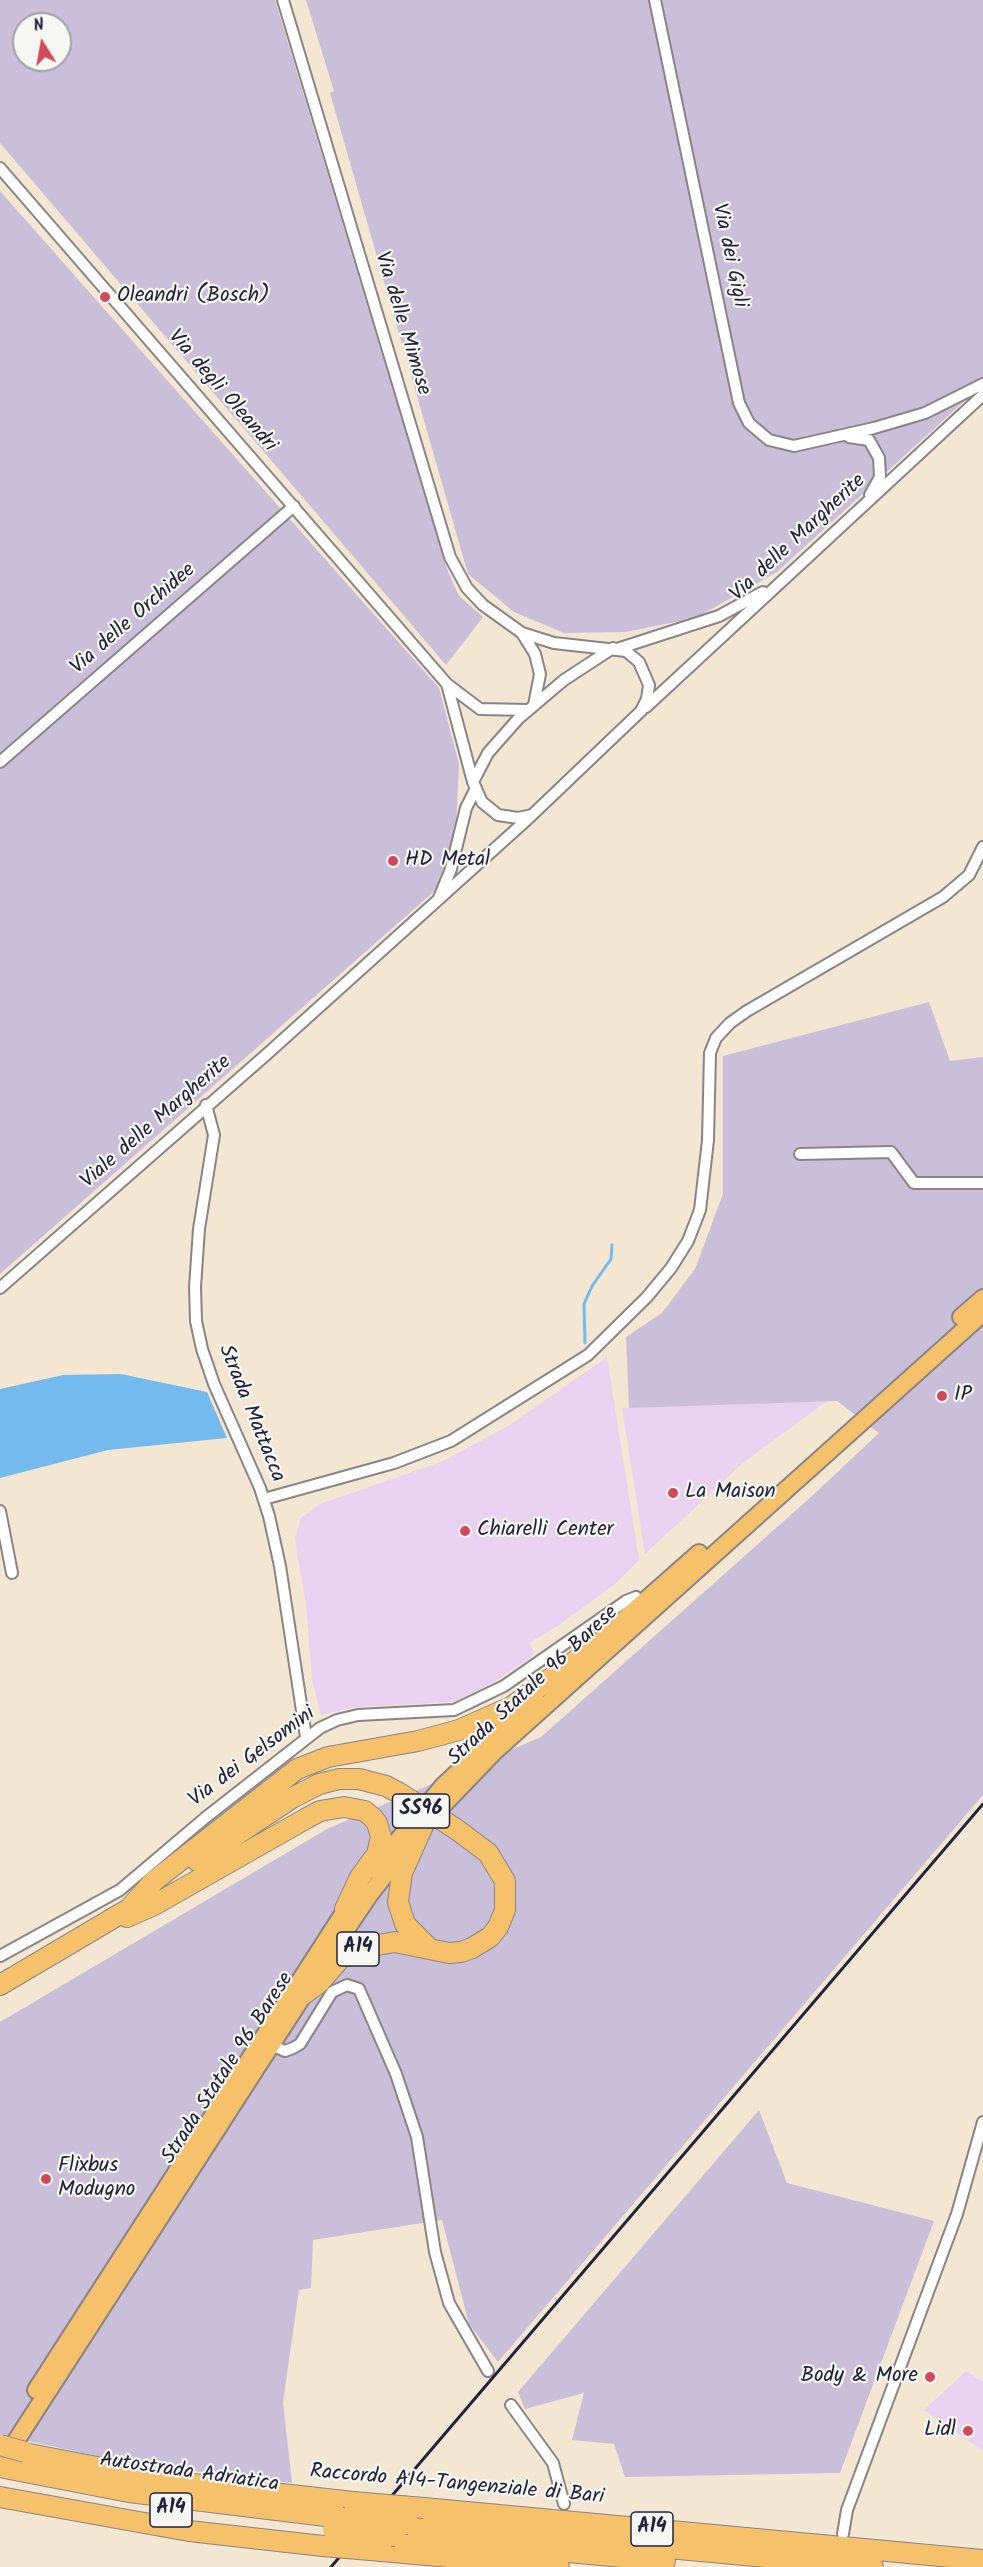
<!DOCTYPE html>
<style>
body{margin:0}
#map{position:relative;width:983px;height:2567px;overflow:hidden;background:#f3e7d3;font-family:Kalam,sans-serif}
canvas{display:block}
.north{position:absolute;left:12px;top:12px;width:60px;height:60px;box-sizing:border-box;background:#f6f6f2;border:2px solid #a1a1a9;border-radius:50%;rotate:349deg;font-size:16px;font-weight:700;line-height:24px;text-align:center;color:#22223b}
.north::after{content:'';display:block;margin:auto;width:21px;height:27px;background:#d1495b;clip-path:polygon(50% 0,100% 100%,50% 72%,0 100%)}
</style>
<div id="map">
<canvas width="983" height="2567"></canvas>
<div class="north">N</div>
</div>
<script>
const g = document.querySelector('canvas').getContext('2d');
g.lineJoin = 'round';
function fillPath(path, color) { g.fillStyle = color; g.fill(path, 'evenodd'); }
const toPath = rows => new Path2D(rows.map(r => 'M' + r).join(''));
function trace(path, color, width, dash) { g.strokeStyle = color; g.lineWidth = width; g.lineCap = dash ? 'butt' : 'round'; g.setLineDash(dash || []); g.stroke(path); }
function write(font, color, halo, rows, align = 'center') {
  g.font = font + ' Kalam,sans-serif'; g.lineWidth = 4.5; g.setLineDash([]); g.textBaseline = 'middle'; g.strokeStyle = halo; g.fillStyle = color; for (const [text, x, y, turn = 0] of rows) {
    g.save(); g.translate(x, y); g.rotate((+turn || 0) * Math.PI / 180); g.textAlign = isNaN(turn) ? turn : align; if (halo) g.strokeText(text, 0, 0); g.fillText(text, 0, 0); g.restore();
  }
}
fillPath(toPath([
 [607,1357,639,1560,615,1584,559,1625,529,1643,535,1654,491,1684,452,1702,355,1707,321,1715,312,1680,306,1605,296,1547,295,1537,301,1518,320,1504,441,1462,508,1426],
 [827,1401,743,1463,645,1554,622,1408],
 [966,2371,983,2382,983,2451,924,2410]
]), '#e8d2ef');
fillPath(toPath([
 [0,0,275,0,447,569,459,596,483,617,446,665,0,143],
 [24,24,60,24,60,60,24,60],
 [306,0,983,0,983,384,777,572,696,618,625,632,564,633,514,612,468,574,330,93,334,91],
 [0,191,439,688,459,764,456,830,439,887,0,1274],
 [929,1002,950,1061,983,1057,983,1795,498,2362,469,2324,442,2220,313,2240,311,2288,299,2290,283,2402,292,2483,129,2463,0,2435,0,2022,327,1829,541,1737,812,1496,879,1433,837,1401,629,1408,626,1337,662,1313,695,1269,723,1194,723,1056],
 [759,2110,787,2183,934,2221,840,2473,625,2477,614,2444,572,2440,584,2393,525,2409,518,2392]
]), '#c9bfd8');
fillPath(toPath([
 [121,1374,207,1392,227,1438,108,1450,0,1478,0,1389,63,1375]
]), '#75baec');
trace(toPath([
 [585,1343,584,1304,592,1286,611,1259,612,1245]
]), '#75baec', 3);
const street = toPath([
 [283,0,450,557,467,588,483,605,522,633,554,643,626,651,639,662,649,685,647,699,641,711,532,815,518,818,498,815,482,802,473,782,447,684],
 [655,0,739,403,749,423,769,440,794,446,874,428,925,413,983,384],
 [0,168,447,684,480,709,528,710],
 [849,437,869,440,879,458,880,477,870,495],
 [522,633,535,654,540,674,534,705],
 [617,649,719,616,763,592],
 [646,707,983,395],
 [0,762,294,506],
 [473,782,488,753,518,719,564,680,613,648],
 [439,898,451,869,466,808,476,788],
 [206,1105,214,1135,199,1229,195,1287,196,1321,202,1349,214,1384,260,1488,269,1516,280,1566,306,1737],
 [800,1154,891,1152,914,1183,983,1183],
 [0,1288,267,1054,531,816],
 [264,1499,394,1463,451,1441,588,1355,647,1297,671,1268,688,1241,700,1210,708,1140,710,1053,716,1038,730,1023,747,1011,943,897,969,875,983,847],
 [0,1511,12,1573],
 [0,1956,120,1890,205,1818,320,1728,337,1720,358,1715,454,1710,504,1686,626,1601,636,1597,641,1604],
 [271,2045,285,2051,293,2048,300,2044,332,1992,347,1985,359,1989,396,2074,417,2137,435,2252,449,2303,488,2371],
 [511,2405,553,2463,564,2504],
 [843,2534,847,2510,957,2214,983,2122]
]);
const primary = toPath([
 [961,1317,983,1298],
 [579,1659,699,1553],
 [374,1869,443,1786,535,1699],
 [36,2390,352,1900],
 [5,2458,335,1946,370,1894,423,1826,495,1751,983,1313]
]);
const highway = toPath([
 [423,1826,402,1873,398,1902,405,1924,428,1947],
 [197,1861,292,1798,319,1784,339,1779,359,1779,386,1786,401,1794],
 [126,1912,154,1881,297,1769,328,1757,418,1741,459,1730,511,1707,588,1652],
 [127,1917,154,1905,307,1818,320,1811,344,1807,365,1811,372,1817,377,1823,381,1837,377,1854,360,1877,345,1909],
 [0,1985,137,1904],
 [304,1994,319,1983,341,1958,360,1948,395,1942,449,1953,461,1952,472,1948,490,1937,498,1927,505,1910,505,1881,488,1853,456,1829],
 [24,2453,175,2482,353,2502],
 [0,2467,129,2492,342,2518],
 [0,2497,189,2531,323,2546],
 [424,2508,983,2560],
 [409,2524,873,2567],
 [396,2536,665,2561],
 [382,2551,559,2567]
]);
trace(street, '#8a8487', 14);
trace(primary, '#8a8487', 20);
trace(highway, '#8a8487', 22);
trace(street, '#fff', 10);
trace(primary, '#f5c16b', 16);
trace(highway, '#f5c16b', 20);
trace(toPath([
 [331,2567,983,1804]
]), '#22223b', 3);
const highwayBridge = toPath([
 [401,1794,456,1829],
 [0,2445,25,2452],
 [353,2502,424,2508],
 [342,2518,409,2524],
 [333,2530,396,2536],
 [323,2546,382,2551]
]);
trace(highwayBridge, '#8a8487', 22, []);
trace(highwayBridge, '#f5c16b', 20);
for (const [x, y, r, color] of [
 [105,297,6,"#d1495b"],
 [393,861,6,"#d1495b"],
 [942,1396,6,"#d1495b"],
 [673,1493,6,"#d1495b"],
 [465,1531,6,"#d1495b"],
 [46,2179,6,"#d1495b"],
 [930,2377,6,"#d1495b"],
 [968,2431,6,"#d1495b"]
]) { const dot = new Path2D(); dot.arc(x, y, r, 0, 2 * Math.PI); g.fillStyle = color; g.fill(dot); trace(dot, '#f6f6f2', 2); }
for (const [x, y, w] of [
 [421,1811,57],
 [358,1949,42],
 [171,2510,42],
 [652,2529,42]
]) { const box = new Path2D(); box.roundRect(x - w / 2, y - 17, w, 34, 4.5); g.fillStyle = '#f6f6f2'; g.fill(box); trace(box, '#22223b', 1.5); }
write('bold 20px', '#22223b', null, [
 ["SS96",421,1811],
 ["A14",358,1949],
 ["A14",171,2510],
 ["A14",652,2529]
]);
write('21px', '#22223b', '#f6f6f2', [
 ["Via dei Gigli",728,256,78],
 ["Via delle Mimose",401,324,73],
 ["Via degli Oleandri",221,392,49],
 ["Via delle Margherite",799,539,-43],
 ["Via delle Orchidee",134,620,-41],
 ["Viale delle Margherite",157,1123,-41],
 ["Strada Mattacca",250,1414,68],
 ["Strada Statale 96 Barese",534,1687,-43],
 ["Via dei Gelsomini",253,1758,-37],
 ["Strada Statale 96 Barese",229,2069,-57],
 ["Autostrada Adriatica",189,2474,8],
 ["Raccordo A14-Tangenziale di Bari",457,2486,5]
]);
write('21px', '#22223b', '#f6f6f2', [
 ["Oleandri (Bosch)",117,297],
 ["HD Metal",405,861],
 ["IP",954,1396],
 ["La Maison",685,1493],
 ["Chiarelli Center",477,1531],
 ["Flixbus",58,2167],
 ["Modugno",58,2191],
 ["Body & More",918,2377,"right"],
 ["Lidl",956,2431,"right"]
], 'left');
</script>
